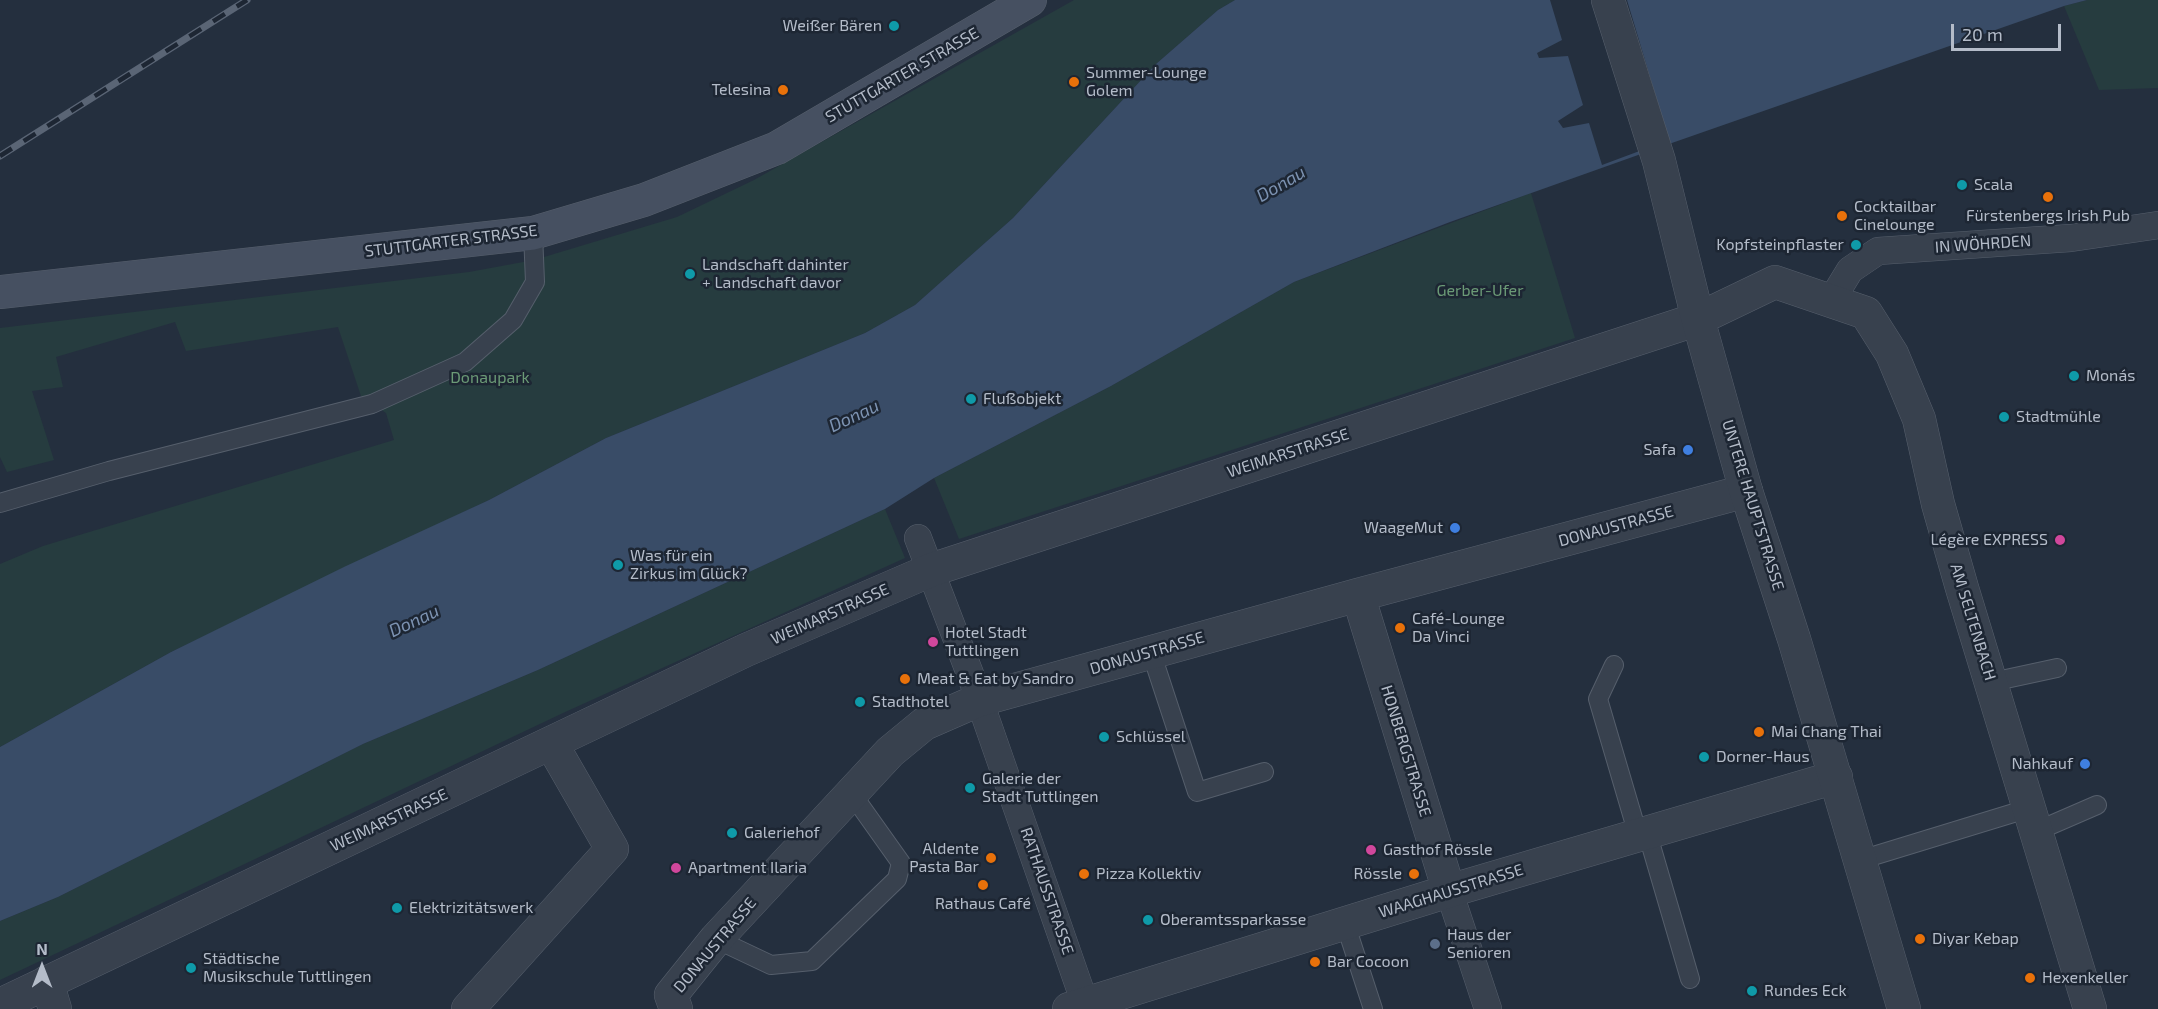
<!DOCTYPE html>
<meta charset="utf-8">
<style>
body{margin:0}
#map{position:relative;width:2158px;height:1009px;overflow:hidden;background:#242f3e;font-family:"Exo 2",sans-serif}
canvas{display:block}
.north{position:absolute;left:12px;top:937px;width:60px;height:60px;-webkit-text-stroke:4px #1d2633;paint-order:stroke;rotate:0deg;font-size:16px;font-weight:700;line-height:24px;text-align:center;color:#b4bcc9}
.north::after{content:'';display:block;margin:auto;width:21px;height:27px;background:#b4bcc9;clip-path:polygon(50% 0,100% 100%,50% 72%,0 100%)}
.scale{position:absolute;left:1951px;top:24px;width:110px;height:27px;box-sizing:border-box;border:3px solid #b4bcc9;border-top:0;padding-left:8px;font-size:18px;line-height:21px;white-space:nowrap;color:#b4bcc9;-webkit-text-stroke:4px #1d2633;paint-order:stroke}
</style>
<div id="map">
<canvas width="2158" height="1009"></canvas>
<div class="north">N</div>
<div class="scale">20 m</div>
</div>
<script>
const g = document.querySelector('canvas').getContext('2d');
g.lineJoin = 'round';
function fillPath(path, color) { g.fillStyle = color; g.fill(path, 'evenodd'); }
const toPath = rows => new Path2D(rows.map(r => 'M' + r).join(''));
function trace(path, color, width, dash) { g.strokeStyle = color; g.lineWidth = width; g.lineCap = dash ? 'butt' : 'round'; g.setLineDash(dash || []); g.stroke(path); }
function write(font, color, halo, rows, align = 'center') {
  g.font = font + ' "Exo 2",sans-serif'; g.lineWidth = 5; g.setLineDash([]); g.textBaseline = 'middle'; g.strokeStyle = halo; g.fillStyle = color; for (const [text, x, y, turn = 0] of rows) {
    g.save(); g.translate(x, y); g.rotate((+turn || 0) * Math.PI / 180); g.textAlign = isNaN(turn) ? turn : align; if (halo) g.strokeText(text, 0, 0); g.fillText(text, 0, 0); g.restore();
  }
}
fillPath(toPath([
 [1074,0,1235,0,1218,10,1156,64,1013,218,915,305,865,333,606,438,489,500,171,652,0,747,0,564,43,546,394,440,386,413,361,396,338,327,186,351,175,322,56,357,63,387,32,391,54,460,7,472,0,457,0,328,469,272,534,260,677,217,754,180],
 [2087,0,2158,0,2158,88,2099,90,2064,6],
 [1531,193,1575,338,959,539,934,478,1111,386,1294,282],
 [885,509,905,558,563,713,0,980,0,921,58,897,363,744,538,670]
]), '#263c3f');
fillPath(toPath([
 [1235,0,2087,0,2064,6,1669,144,1450,222,1294,282,1111,386,934,478,885,509,538,670,363,744,58,897,0,921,0,747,171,652,346,566,489,500,606,438,865,333,915,305,1013,218,1156,64,1218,10]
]), '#394c67');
fillPath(toPath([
 [1550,0,1627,0,1669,140,1602,165,1589,123,1563,128,1558,121,1583,105,1568,56,1539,58,1537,53,1562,40]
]), '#242f3e');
const service = toPath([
 [0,503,109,471,372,404,465,362,513,320,535,282,533,233],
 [1151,652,1197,792,1264,772],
 [1614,665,1598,699,1638,835],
 [1992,682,2057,668],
 [2037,831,2097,805],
 [1647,832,1690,979],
 [1860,860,2030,808],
 [1345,923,1373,1009],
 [716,939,771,965,812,961,897,879,901,863,852,794]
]);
const pedestrian = toPath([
 [1831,301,1850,270,1878,251,2071,238,2158,225],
 [918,538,972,679,1087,1009],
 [1449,891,1488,1009]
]);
const minor = toPath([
 [1358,595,1449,891],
 [47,982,55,1009],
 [0,1005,746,650,931,570,1698,319],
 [468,1009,612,849,551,743],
 [676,1009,671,995,716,939,890,752,924,724,979,700,1358,595,1746,491],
 [1069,1009,1449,891,1836,777]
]);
const tertiary = toPath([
 [1608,0,1659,161,1698,319,1746,491,1794,639,1904,1009],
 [1698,319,1775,282,1866,313,1892,354,1919,419,1938,504,1962,588,2090,1009]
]);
const secondary = toPath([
 [0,292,533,233,644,200,777,148,1030,0]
]);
trace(service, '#565f6c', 20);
trace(pedestrian, '#565f6c', 28);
trace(minor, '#565f6c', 34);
trace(tertiary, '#565f6c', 34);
trace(secondary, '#565f6c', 34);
trace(service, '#38414e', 18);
trace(pedestrian, '#38414e', 27);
trace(minor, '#38414e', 33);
trace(tertiary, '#38414e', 33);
trace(secondary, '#465061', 33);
const rail = toPath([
 [0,156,247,0]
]);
trace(rail, '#5a6575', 7);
trace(rail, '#1d2633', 4.5, [14]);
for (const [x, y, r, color] of [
 [894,26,6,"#0f9aa8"],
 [1074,82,6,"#e8710a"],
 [783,90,6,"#e8710a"],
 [1962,185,6,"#0f9aa8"],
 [2048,197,6,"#e8710a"],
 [1842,216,6,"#e8710a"],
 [1856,245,6,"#0f9aa8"],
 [690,274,6,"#0f9aa8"],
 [2074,376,6,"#0f9aa8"],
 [971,399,6,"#0f9aa8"],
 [2004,417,6,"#0f9aa8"],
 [1688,450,6,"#3f7fe0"],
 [1455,528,6,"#3f7fe0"],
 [2060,540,6,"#d1479c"],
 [618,565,6,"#0f9aa8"],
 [1400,628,6,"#e8710a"],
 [933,642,6,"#d1479c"],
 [905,679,6,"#e8710a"],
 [860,702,6,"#0f9aa8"],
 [1759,732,6,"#e8710a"],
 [1104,737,6,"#0f9aa8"],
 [1704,757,6,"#0f9aa8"],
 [2085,764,6,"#3f7fe0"],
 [970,788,6,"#0f9aa8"],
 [732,833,6,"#0f9aa8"],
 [1371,850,6,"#d1479c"],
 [991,858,6,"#e8710a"],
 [676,868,6,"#d1479c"],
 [1084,874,6,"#e8710a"],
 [1414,874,6,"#e8710a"],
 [983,885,6,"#e8710a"],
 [397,908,6,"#0f9aa8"],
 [1148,920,6,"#0f9aa8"],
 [1920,939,6,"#e8710a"],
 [1435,944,6,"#5c6f8a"],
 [1315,962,6,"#e8710a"],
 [191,968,6,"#0f9aa8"],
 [2030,978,6,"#e8710a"],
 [1752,991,6,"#0f9aa8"]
]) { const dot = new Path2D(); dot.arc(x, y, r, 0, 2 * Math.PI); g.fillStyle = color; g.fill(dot); trace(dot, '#1d2633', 2); }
write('16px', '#b4bcc9', '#1d2633', [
 ["Weißer Bären",882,26,"right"],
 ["Summer-Lounge",1086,73],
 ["Golem",1086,91],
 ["Telesina",771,90,"right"],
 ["Scala",1974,185],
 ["Cocktailbar",1854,207],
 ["Cinelounge",1854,225],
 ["Fürstenbergs Irish Pub",2048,216,"center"],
 ["Kopfsteinpflaster",1844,245,"right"],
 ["Landschaft dahinter",702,265],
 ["+ Landschaft davor",702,283],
 ["Monás",2086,376],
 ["Flußobjekt",983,399],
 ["Stadtmühle",2016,417],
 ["Safa",1676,450,"right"],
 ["WaageMut",1443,528,"right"],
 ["Légère EXPRESS",2048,540,"right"],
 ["Was für ein",630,556],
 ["Zirkus im Glück?",630,574],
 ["Café-Lounge",1412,619],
 ["Da Vinci",1412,637],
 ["Hotel Stadt",945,633],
 ["Tuttlingen",945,651],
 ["Meat & Eat by Sandro",917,679],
 ["Stadthotel",872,702],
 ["Mai Chang Thai",1771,732],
 ["Schlüssel",1116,737],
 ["Dorner-Haus",1716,757],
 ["Nahkauf",2073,764,"right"],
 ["Galerie der",982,779],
 ["Stadt Tuttlingen",982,797],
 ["Galeriehof",744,833],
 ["Aldente",979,849,"right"],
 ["Pasta Bar",979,867,"right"],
 ["Gasthof Rössle",1383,850],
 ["Apartment Ilaria",688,868],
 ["Pizza Kollektiv",1096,874],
 ["Rössle",1402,874,"right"],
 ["Rathaus Café",983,904,"center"],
 ["Elektrizitätswerk",409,908],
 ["Oberamtssparkasse",1160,920],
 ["Haus der",1447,935],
 ["Senioren",1447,953],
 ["Diyar Kebap",1932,939],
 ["Städtische",203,959],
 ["Musikschule Tuttlingen",203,977],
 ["Bar Cocoon",1327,962],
 ["Hexenkeller",2042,978],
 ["Rundes Eck",1764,991]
], 'left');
write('16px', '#b4bcc9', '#1d2633', [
 ["STUTTGARTER STRASSE",902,75,-30],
 ["STUTTGARTER STRASSE",451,241,-7],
 ["IN WÖHRDEN",1983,244,-4],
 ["WEIMARSTRASSE",1288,453,-18],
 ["UNTERE HAUPTSTRASSE",1753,505,73],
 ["DONAUSTRASSE",1616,526,-15],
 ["WEIMARSTRASSE",830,614,-24],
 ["AM SELTENBACH",1973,622,73],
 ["DONAUSTRASSE",1147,653,-16],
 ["HONBERGSTRASSE",1406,751,73],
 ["WEIMARSTRASSE",389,820,-25],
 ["RATHAUSSTRASSE",1047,891,71],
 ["WAAGHAUSSTRASSE",1451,891,-17],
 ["DONAUSTRASSE",715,945,-50]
]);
write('16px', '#6b9a76', '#1d2633', [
 ["Gerber-Ufer",1480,291],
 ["Donaupark",490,378]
]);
write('italic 18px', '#7c92b1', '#1d2633', [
 ["Donau",1281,184,-30],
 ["Donau",854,416,-25],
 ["Donau",414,621,-25]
]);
</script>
